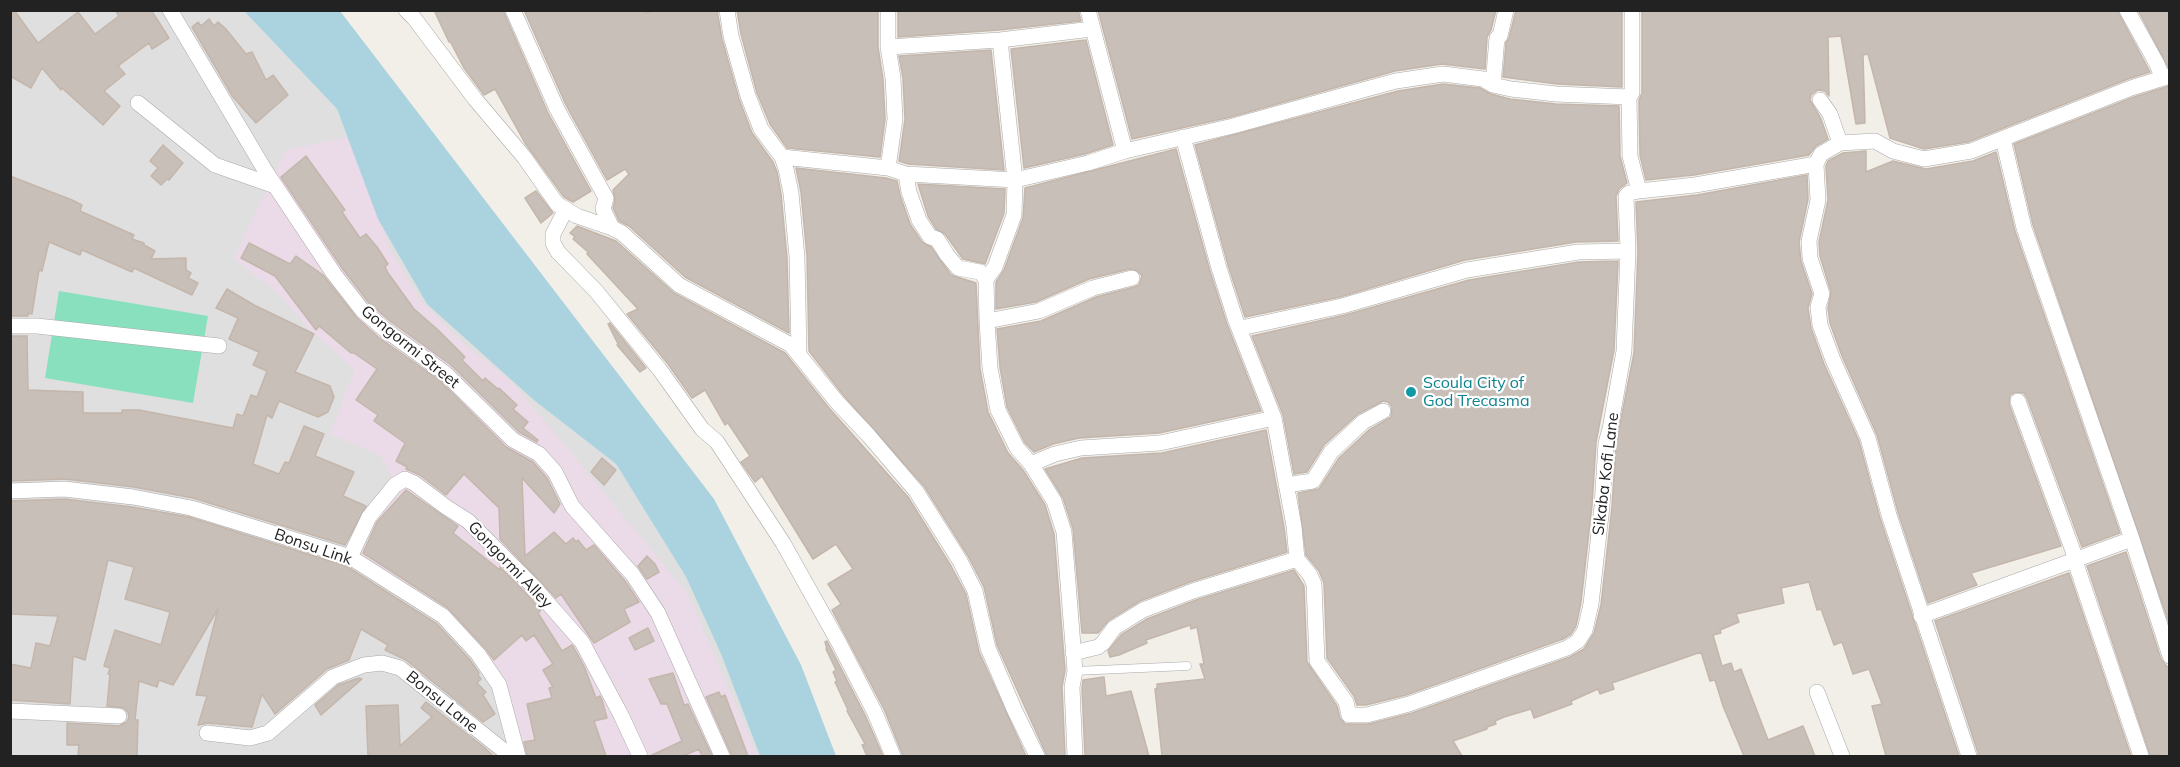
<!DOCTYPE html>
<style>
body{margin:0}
#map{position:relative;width:2180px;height:767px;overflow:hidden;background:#f2efe9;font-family:Mulish,sans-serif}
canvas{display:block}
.frame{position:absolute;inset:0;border:12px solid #222;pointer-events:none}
</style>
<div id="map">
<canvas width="2180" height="767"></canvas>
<div class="frame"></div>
</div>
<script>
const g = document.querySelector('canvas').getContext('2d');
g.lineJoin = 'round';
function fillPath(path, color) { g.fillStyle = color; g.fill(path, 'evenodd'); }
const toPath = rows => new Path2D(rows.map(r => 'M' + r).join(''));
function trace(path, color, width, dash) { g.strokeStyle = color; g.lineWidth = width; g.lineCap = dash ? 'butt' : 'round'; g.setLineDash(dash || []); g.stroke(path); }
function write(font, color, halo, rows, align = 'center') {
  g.font = font + ' Mulish,sans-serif'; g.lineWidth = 4.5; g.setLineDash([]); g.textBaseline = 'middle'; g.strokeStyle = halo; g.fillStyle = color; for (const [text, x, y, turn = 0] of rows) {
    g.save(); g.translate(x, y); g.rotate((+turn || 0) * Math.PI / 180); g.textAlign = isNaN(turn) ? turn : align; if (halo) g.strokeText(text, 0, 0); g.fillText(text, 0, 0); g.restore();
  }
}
fillPath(toPath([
 [10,11,244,11,337,109,378,219,535,401,616,464,686,577,721,654,760,756,11,756]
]), '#e0dfdf');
fillPath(toPath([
 [357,135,389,248,421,301,460,340,512,382,687,593,758,756,515,756,494,688,436,610,352,552,365,518,392,477,380,455,330,434,355,370,310,330,280,295,234,259,285,150]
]), '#ebdbe8');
fillPath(toPath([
 [59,291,208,316,193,403,45,378]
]), '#88e0be');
fillPath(toPath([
 [244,11,340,11,714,499,801,665,836,756,760,756,721,654,686,577,616,464,535,401,427,304,378,219,337,109]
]), '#aad3df');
const building = toPath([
 [10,10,14,10,38,43,78,12,95,34,119,16,115,10,151,10,169,38,152,49,149,43,118,66,125,74,104,91,120,106,103,125,62,88,61,90,42,68,31,88,10,76,10,10],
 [434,10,503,10,548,113,591,191,573,202,564,197,525,143,495,89,484,95,464,68,450,41,449,42,434,10],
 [524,10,645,10,646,13,656,10,717,10,722,39,739,99,752,133,773,162,777,172,781,194,787,258,789,333,685,277,629,226,619,221,613,208,615,200,613,190,629,174,625,169,607,180,566,105,524,10],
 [737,10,878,10,878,47,883,79,885,119,880,157,787,148,770,124,757,93,741,34,737,10],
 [898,10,1078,10,1081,21,999,30,898,37,898,10],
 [1098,10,1496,10,1491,30,1487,37,1485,69,1442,64,1395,71,1231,117,1132,139,1098,10],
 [1516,10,1622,10,1622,87,1557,84,1503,77,1506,43,1509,38,1516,10],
 [1642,10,2117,10,2150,72,2128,79,1968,142,1924,149,1890,138,1868,54,1863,55,1865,123,1856,124,1841,36,1828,37,1829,96,1825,91,1818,90,1811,95,1810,100,1821,119,1828,139,1816,146,1809,155,1694,175,1646,180,1640,155,1639,100,1642,93,1642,10],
 [2138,10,2169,10,2169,67,2168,67,2138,10],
 [209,19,214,26,218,22,225,28,246,54,252,52,266,80,273,75,288,95,256,123,233,97,192,27,198,22,201,26,209,19],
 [1086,40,1113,145,1085,154,1024,168,1011,49,1086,40],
 [991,50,1004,170,908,164,899,161,905,119,903,78,899,56,991,50],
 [1443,84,1480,88,1491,94,1510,99,1556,104,1619,106,1620,156,1627,183,1619,189,1616,196,1618,241,1576,242,1465,260,1340,297,1245,317,1228,265,1195,145,1398,91,1443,84],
 [2169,86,2169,623,2033,225,2014,144,2134,97,2169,86],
 [163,145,183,163,169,180,167,179,161,185,151,176,158,168,150,161,163,145],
 [1176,149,1210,271,1227,324,1261,411,1159,433,1079,438,1053,444,1034,452,1025,443,1007,407,1000,367,997,329,1041,321,1096,297,1134,287,1139,285,1142,276,1138,271,1130,269,1089,279,1036,302,996,309,996,282,1004,270,1023,218,1025,188,1176,149],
 [1866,151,1866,172,1893,161,1926,169,1973,161,1996,152,2015,231,2120,533,2082,547,2027,398,2024,393,2015,392,2010,395,2009,404,2061,546,1971,573,1977,585,1928,603,1898,512,1877,435,1842,356,1830,323,1828,308,1831,292,1820,256,1819,242,1828,200,1826,166,1828,161,1843,153,1866,151],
 [306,156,345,210,342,212,360,238,366,234,377,247,388,264,385,267,388,273,414,309,438,330,465,357,462,360,483,381,485,378,498,389,499,388,517,405,513,409,528,422,523,428,538,440,537,442,519,432,451,365,390,321,369,303,342,268,281,177,306,156],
 [796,168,886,178,897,181,900,195,910,224,922,242,931,247,951,275,976,283,980,369,988,412,1008,453,1023,470,1045,505,1054,534,1065,670,1062,687,1065,756,1047,756,997,645,984,587,968,556,924,486,844,396,809,351,807,256,801,192,796,168],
 [1807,175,1808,199,1799,242,1801,261,1812,294,1808,308,1811,328,1824,364,1859,441,1880,518,1959,756,1886,756,1872,706,1882,704,1869,669,1853,674,1842,642,1834,645,1821,609,1817,610,1809,582,1781,588,1784,603,1736,614,1739,622,1720,630,1721,633,1713,635,1722,666,1731,663,1734,672,1741,669,1768,740,1803,726,1815,756,1744,756,1723,706,1715,680,1710,681,1701,652,1612,683,1614,689,1600,694,1598,689,1571,701,1572,704,1534,718,1531,709,1504,717,1495,721,1496,724,1487,727,1487,729,1453,741,1462,756,1162,756,1155,689,1157,689,1157,684,1205,679,1200,664,1204,664,1197,627,1191,629,1190,625,1146,640,1147,643,1119,655,1110,657,1108,651,1121,635,1147,619,1196,600,1294,570,1304,586,1307,662,1337,706,1340,718,1345,724,1369,724,1412,713,1570,657,1584,649,1594,633,1601,605,1612,507,1616,445,1634,353,1638,251,1636,202,1697,195,1807,175],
 [10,176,72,200,82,205,80,211,134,235,132,239,144,243,144,245,155,251,151,259,186,258,186,270,191,273,188,278,198,283,192,295,134,268,132,272,82,250,80,255,49,242,42,271,39,270,32,314,28,313,28,316,10,316,10,176],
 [918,184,1005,189,1004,213,985,264,963,259,945,234,936,229,928,216,918,184],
 [536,191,553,213,541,223,525,198,536,191],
 [577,226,616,241,674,293,785,353,829,408,908,497,951,566,966,594,979,652,1026,756,903,756,884,709,832,610,841,604,828,584,853,569,836,544,813,559,762,476,755,482,741,462,750,456,728,423,725,425,705,390,692,398,668,364,627,314,638,309,587,254,588,252,573,239,575,237,570,233,577,226],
 [249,243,290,264,296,256,323,275,356,317,378,337,439,380,506,447,533,462,547,478,560,504,554,513,522,478,525,556,554,532,566,544,573,538,576,542,578,540,586,550,594,545,625,581,639,602,624,609,630,622,594,643,561,594,556,598,500,539,499,508,464,474,446,495,420,475,406,469,407,467,396,461,405,443,374,421,378,415,356,400,377,369,354,353,351,353,319,326,316,330,275,276,241,258,249,243],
 [1618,261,1614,350,1596,442,1592,505,1581,602,1576,626,1571,634,1563,639,1406,695,1366,705,1357,705,1354,696,1327,658,1324,583,1319,571,1306,555,1298,493,1319,489,1339,458,1369,430,1391,417,1392,407,1388,402,1383,401,1358,414,1324,445,1307,472,1294,474,1283,415,1252,336,1345,315,1469,280,1579,262,1618,261],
 [227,289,254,305,314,334,295,372,330,386,334,397,328,412,318,417,279,401,272,418,267,415,253,464,279,474,285,462,289,463,304,426,324,434,315,456,354,472,343,496,366,506,345,545,193,498,134,487,65,479,10,481,10,336,27,336,28,390,83,392,83,413,122,413,122,410,139,410,233,428,237,414,243,416,251,395,257,397,267,371,253,365,259,352,229,339,238,318,216,308,227,289],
 [610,323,646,368,640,372,617,345,618,344,608,324,610,323],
 [1266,430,1284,527,1287,552,1190,582,1140,601,1109,620,1098,633,1082,633,1073,529,1063,498,1045,469,1082,458,1162,453,1266,430],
 [602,458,616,470,604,485,591,472,602,458],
 [406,490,458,526,453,533,500,570,500,567,525,592,541,610,538,613,562,651,572,645,574,648,584,666,596,698,600,696,602,700,607,718,594,721,606,756,527,756,524,742,535,740,527,704,552,698,549,688,553,687,543,670,553,664,534,635,526,641,522,635,494,660,485,648,448,608,363,553,377,522,406,490],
 [64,499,132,507,189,517,346,566,437,624,470,660,479,673,478,675,481,679,477,683,486,692,483,695,495,714,483,722,406,660,385,650,388,645,361,629,349,660,327,669,275,714,262,694,252,727,208,723,198,725,207,696,196,695,218,609,173,685,159,680,157,687,139,681,135,720,138,720,137,756,78,756,79,745,67,745,67,723,119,726,127,722,129,717,128,712,124,708,107,706,110,674,108,674,110,668,104,666,115,630,161,645,170,612,125,599,134,567,108,560,85,660,73,656,70,704,10,700,10,664,31,668,36,643,50,646,58,616,10,614,10,501,64,499],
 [2126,552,2161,659,2169,669,2169,756,2150,755,2087,566,2126,552],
 [647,556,655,564,659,572,647,579,638,566,647,556],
 [2069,573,2131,756,1979,756,1935,621,2069,573],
 [648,628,654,641,635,650,629,638,648,628],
 [827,641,866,717,883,756,867,756,862,745,865,744,847,711,848,710,835,682,837,681,833,672,836,670,826,649,827,649,825,642,827,641],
 [673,673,684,705,688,704,712,756,702,756,699,749,683,756,650,756,682,741,667,704,661,704,649,679,673,673],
 [1104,677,1106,696,1131,691,1149,756,1085,756,1082,688,1083,680,1104,677],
 [359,678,362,679,321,715,315,705,338,685,359,678],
 [719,692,721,697,725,695,748,756,732,756,706,697,719,692],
 [426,702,485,748,493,756,368,756,366,706,398,705,400,746,432,717,421,708,426,702]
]);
fillPath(building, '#c7bfb8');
trace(building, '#c4b6ab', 1.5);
const lane = toPath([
 [1075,671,1187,666]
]);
const street = toPath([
 [170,10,266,172,334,274,362,310,384,329,445,373,513,440,539,454,555,472,572,506,633,575,658,613,722,756],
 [406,10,414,18,475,99,524,157,557,204,577,216,612,228],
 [513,10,557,109,606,198,603,209,612,228,622,233,679,285,791,345,837,402,869,436,916,491,960,561,975,591,988,648,1015,711,1037,756],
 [727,10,731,36,748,96,761,129,782,157,786,169,791,193,797,257,799,353],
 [1088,10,1125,151],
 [2127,10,2157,64,2162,77],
 [1000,40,1015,180,1014,215,995,267,986,279,987,321,990,368,998,410,1017,448,1031,464,1054,501,1064,532,1075,671,1072,687,1075,756],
 [888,47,1000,40,1092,29],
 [1493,85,1497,38,1500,36,1506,10],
 [1820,100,1830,114,1840,143],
 [138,103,215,165,275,186],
 [1183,137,1219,268,1236,321,1274,418,1294,526,1297,559,1310,575,1314,584,1317,661,1346,702,1349,715,1367,715,1409,704,1567,648,1578,641,1585,630,1591,604,1602,506,1606,443,1610,429,1624,351,1628,251,1626,196,1629,193,1639,191,1630,156,1629,97,1632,93,1632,10],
 [2003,139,2024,228,2132,539,2170,656],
 [782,157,888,168,906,174,1015,180,1088,163,1125,151,1233,126,1370,88,1396,81,1443,74,1483,79,1493,85,1511,89,1556,94,1629,97],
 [1816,164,1818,200,1809,241,1810,258,1822,294,1818,307,1820,325,1833,360,1868,438,1889,515,1969,756],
 [888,168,895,119,893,78,888,47,888,10],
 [906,174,909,192,919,220,930,237,937,239,947,255,958,268,980,272,986,279],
 [1639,191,1695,185,1816,164,1821,154,1840,143,1875,141,1893,151,1924,159,1971,151,2131,88,2170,76],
 [566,209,553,234,553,243,558,252,596,291,660,370,702,429,717,442,783,543,839,643,875,713,893,756],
 [987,321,1039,311,1093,288,1132,278],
 [10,326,37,326,219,346],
 [1241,328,1342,306,1467,270,1578,252,1628,251],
 [2018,401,2073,551,2077,567,2141,756],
 [1031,464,1055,454,1081,448,1160,443,1274,418],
 [1286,485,1313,481,1331,452,1363,422,1383,411],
 [10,491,64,489,133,497,191,508,350,557,443,616,478,654,499,685,518,756],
 [350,557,369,517,395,485,405,479,414,483,446,507,468,521,532,585,582,642,621,715,640,756],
 [1921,616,2132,539],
 [1073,653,1098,647,1103,643,1114,628,1143,610,1193,591,1297,559],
 [1817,692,1842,756],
 [10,711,119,716],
 [207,733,250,738,268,733,333,677,364,665,382,663,400,668,503,750,516,756]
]);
trace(lane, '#a9a9a9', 9);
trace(street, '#a9a9a9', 16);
trace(lane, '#fff', 8);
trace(street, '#fff', 15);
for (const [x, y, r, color] of [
 [1411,392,6,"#0f9aa8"]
]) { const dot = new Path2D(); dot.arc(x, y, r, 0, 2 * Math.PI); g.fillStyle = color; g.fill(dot); trace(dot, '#fff', 2); }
write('16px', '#222', '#fff', [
 ["Gongormi Street",410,347,39],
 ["Sikaba Kofi Lane",1606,474,-83],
 ["Bonsu Link",313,547,19],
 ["Gongormi Alley",510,565,46],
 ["Bonsu Lane",442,702,39]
]);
write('16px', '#0d838f', '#fff', [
 ["Scoula City of",1423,383],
 ["God Trecasma",1423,401]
], 'left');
</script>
